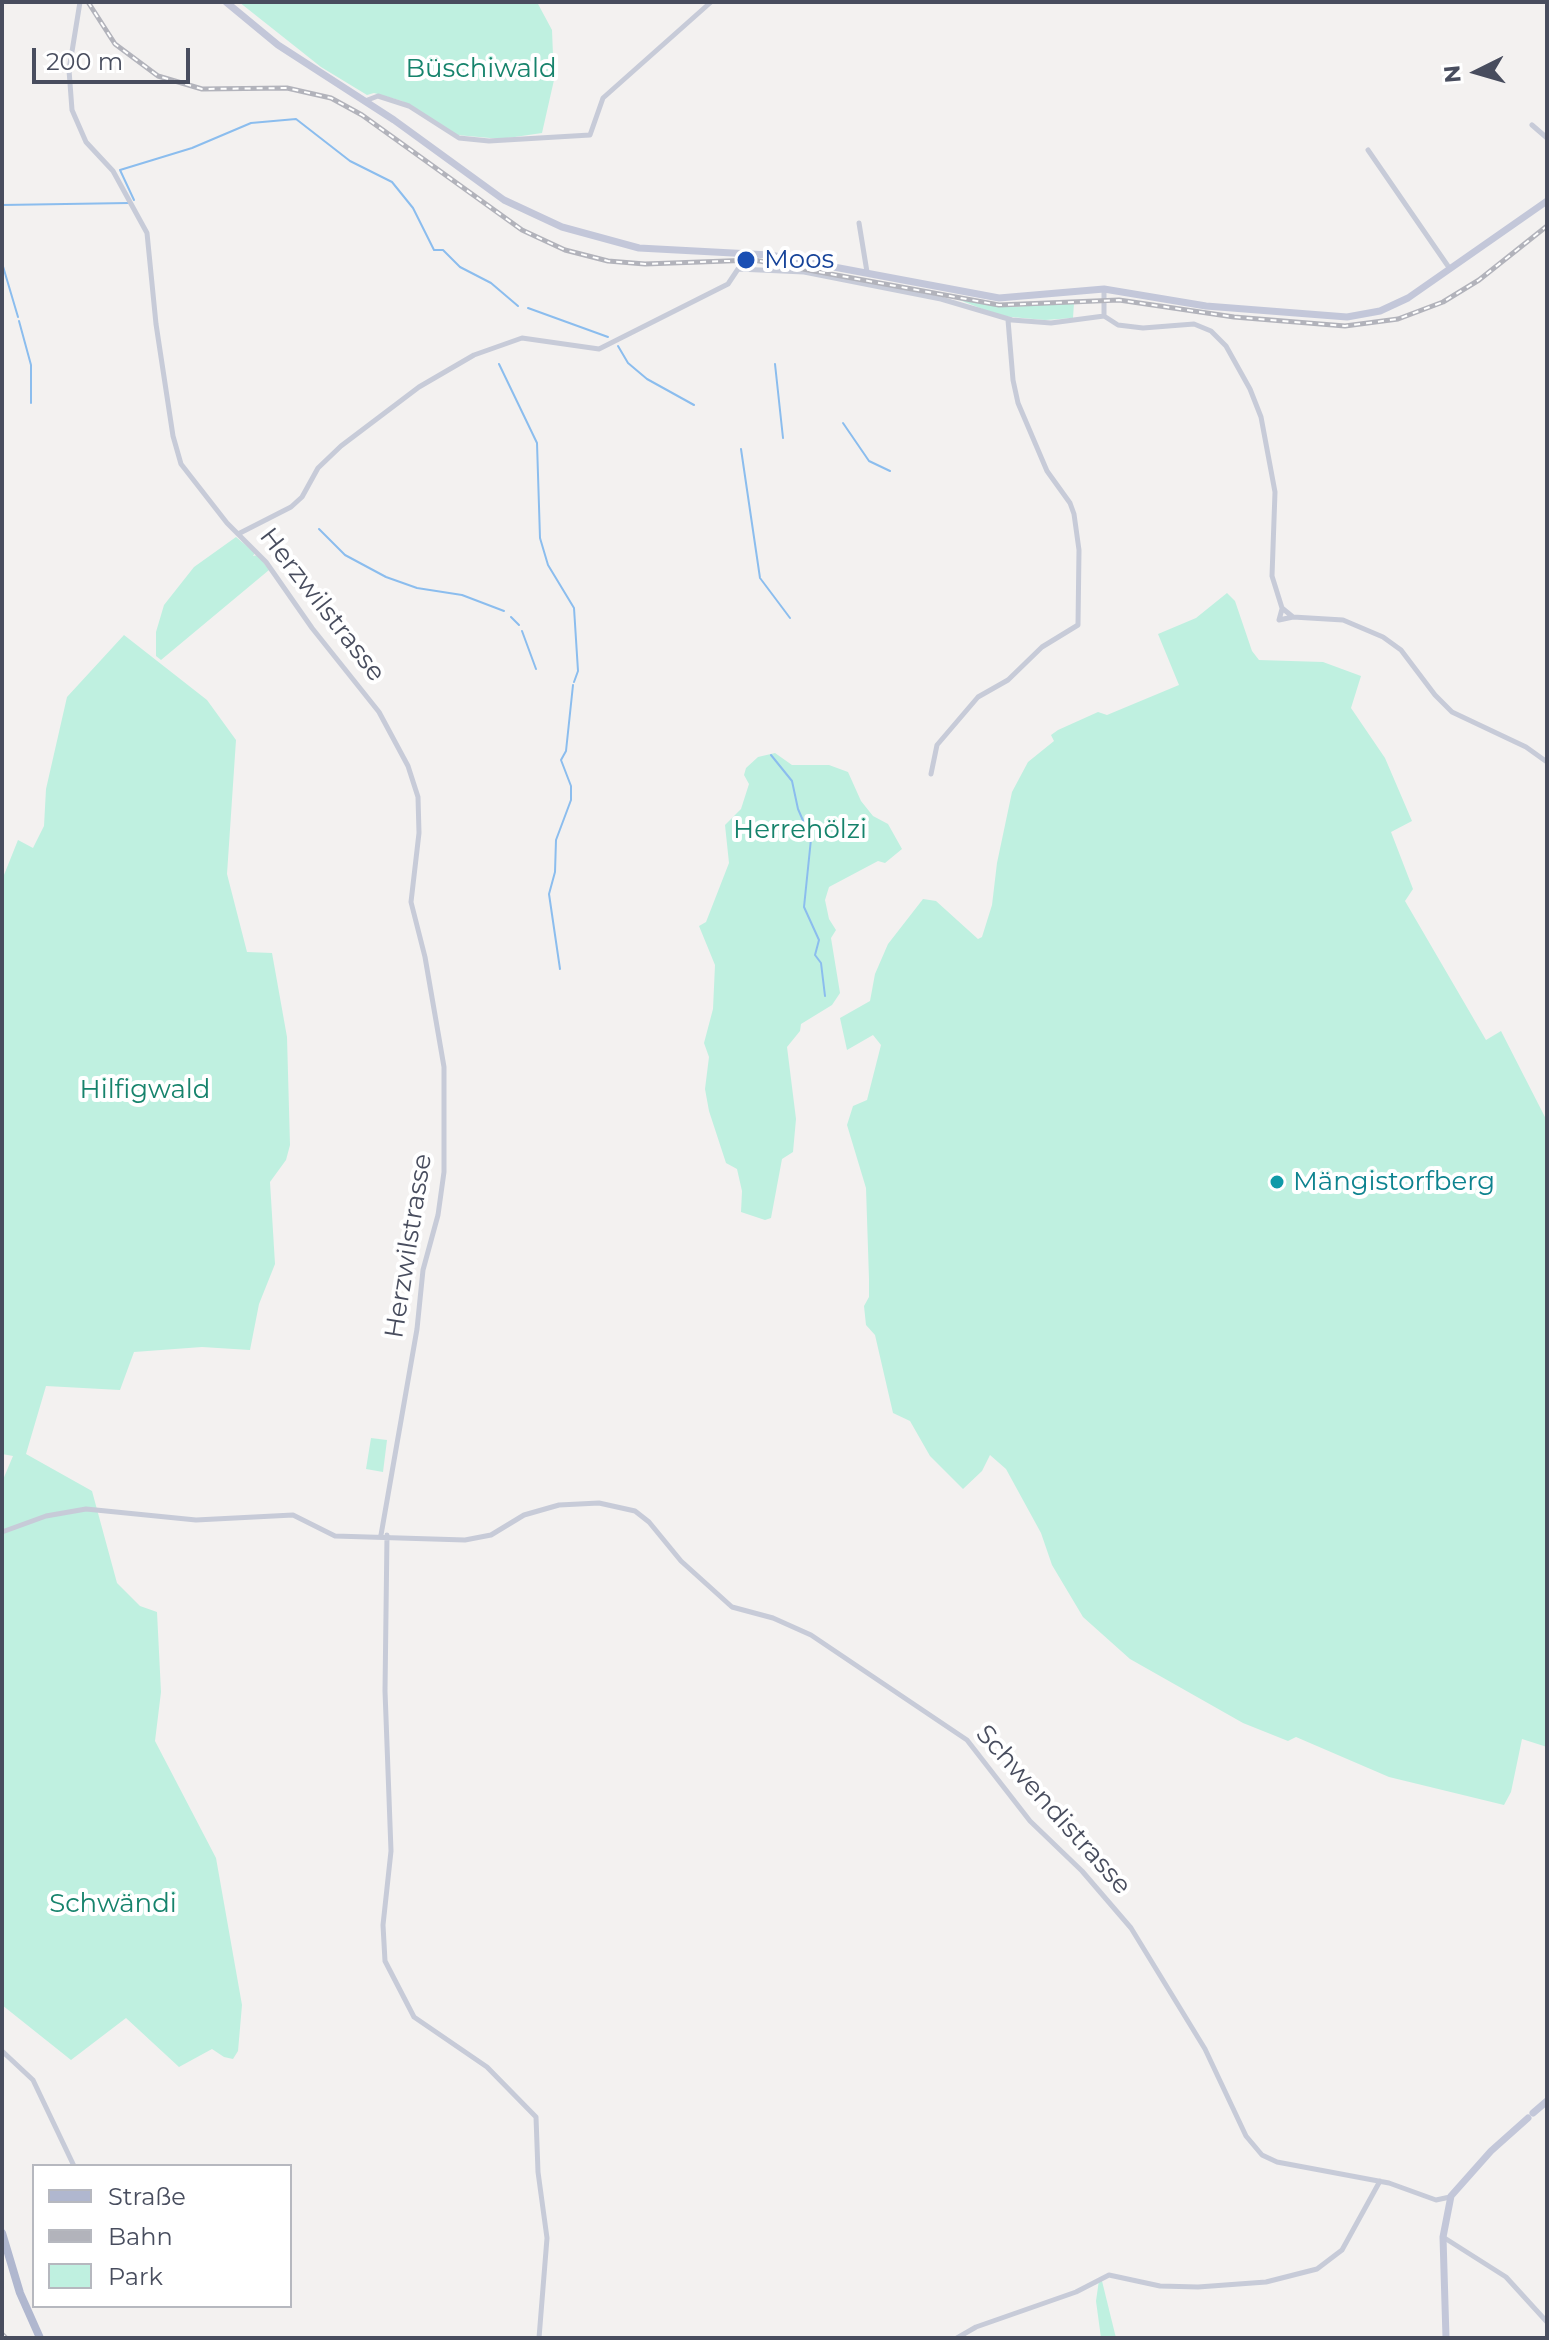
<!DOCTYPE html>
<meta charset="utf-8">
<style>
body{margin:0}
#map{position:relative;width:1549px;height:2340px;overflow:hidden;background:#f3f1f0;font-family:Montserrat,sans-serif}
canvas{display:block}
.frame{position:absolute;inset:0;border:4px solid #484d5e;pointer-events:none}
.legend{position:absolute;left:32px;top:2164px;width:260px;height:144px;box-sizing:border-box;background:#fff;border:2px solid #b6b8bf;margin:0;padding:10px 14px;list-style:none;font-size:24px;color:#484d5e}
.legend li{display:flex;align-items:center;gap:16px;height:40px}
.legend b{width:40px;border:2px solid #b6b8bf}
.north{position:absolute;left:1437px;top:32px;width:80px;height:80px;-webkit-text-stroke:6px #fff;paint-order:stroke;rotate:265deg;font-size:22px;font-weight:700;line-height:32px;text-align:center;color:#484d5e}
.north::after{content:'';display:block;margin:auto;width:28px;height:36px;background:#484d5e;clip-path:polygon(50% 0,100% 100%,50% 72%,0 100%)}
.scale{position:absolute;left:32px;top:48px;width:158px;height:36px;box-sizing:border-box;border:4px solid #484d5e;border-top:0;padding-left:10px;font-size:24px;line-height:28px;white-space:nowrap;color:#484d5e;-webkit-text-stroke:6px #fff;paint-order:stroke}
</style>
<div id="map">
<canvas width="1549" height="2340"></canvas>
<div class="frame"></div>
<ul class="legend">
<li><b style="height:10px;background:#b0b7cf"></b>Straße</li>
<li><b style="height:10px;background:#b2b3bb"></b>Bahn</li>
<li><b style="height:22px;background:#bff0e0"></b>Park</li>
</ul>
<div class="north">N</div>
<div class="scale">200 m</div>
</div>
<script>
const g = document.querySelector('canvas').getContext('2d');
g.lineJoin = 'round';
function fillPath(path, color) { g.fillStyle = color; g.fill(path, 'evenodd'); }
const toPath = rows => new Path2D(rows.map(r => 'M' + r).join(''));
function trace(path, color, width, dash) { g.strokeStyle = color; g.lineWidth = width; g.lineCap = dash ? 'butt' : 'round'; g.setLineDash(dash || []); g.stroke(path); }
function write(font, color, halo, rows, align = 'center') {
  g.font = font + ' Montserrat,sans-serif'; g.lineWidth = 8; g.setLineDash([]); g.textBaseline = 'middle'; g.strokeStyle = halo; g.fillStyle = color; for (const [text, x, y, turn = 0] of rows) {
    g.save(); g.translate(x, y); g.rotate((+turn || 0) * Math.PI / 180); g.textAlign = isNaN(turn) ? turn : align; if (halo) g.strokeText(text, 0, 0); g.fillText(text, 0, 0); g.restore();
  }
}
fillPath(toPath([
 [239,2,537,2,552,30,554,80,542,133,501,139,457,135,402,101,374,93,367,95,321,67],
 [957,299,1011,307,1074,303,1073,318,1045,320,1000,316],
 [236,537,255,553,253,556,258,555,269,570,161,660,156,656,156,632,164,605,194,567],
 [1227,593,1235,601,1252,651,1259,660,1323,662,1361,676,1351,708,1385,758,1412,821,1391,832,1413,889,1405,901,1486,1040,1501,1031,1547,1121,1547,1747,1522,1739,1511,1792,1504,1805,1389,1777,1296,1737,1288,1741,1243,1723,1130,1659,1083,1617,1052,1565,1041,1533,1006,1469,990,1455,982,1471,963,1489,930,1456,910,1421,893,1413,875,1335,866,1325,864,1306,869,1297,869,1279,866,1188,847,1125,853,1106,867,1100,881,1045,873,1035,847,1050,840,1018,870,1001,875,974,888,944,923,899,936,901,978,939,982,937,992,905,997,863,1012,792,1028,762,1054,741,1051,735,1058,730,1098,712,1107,715,1179,685,1158,634,1196,618],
 [124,635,207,700,236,740,227,874,247,952,272,953,287,1037,290,1145,286,1160,270,1182,275,1264,259,1304,250,1350,202,1347,134,1352,120,1390,46,1386,26,1454,92,1491,117,1583,140,1606,157,1612,161,1692,155,1741,216,1858,242,2005,238,2051,233,2059,224,2057,212,2049,179,2067,126,2018,71,2060,2,2005,2,1482,13,1456,2,1454,2,880,18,840,33,848,44,826,46,789,67,697],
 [775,753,792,765,829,765,848,772,861,801,873,816,888,824,902,849,885,863,878,861,829,887,825,900,829,919,836,930,831,938,840,993,832,1005,801,1024,800,1031,787,1047,796,1119,793,1152,782,1159,771,1218,765,1220,741,1212,742,1191,737,1169,726,1163,709,1111,705,1089,709,1057,704,1043,713,1009,715,965,699,926,706,922,729,863,725,825,741,809,749,784,744,775,746,768,758,757],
 [371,1438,387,1440,383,1472,366,1469],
 [1099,2280,1102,2281,1116,2338,1101,2338,1096,2301]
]), '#bff0e0');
trace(toPath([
 [134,200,120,170,192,148,251,123,296,119,350,161,392,182,413,208,434,250,443,250,460,267,491,283,518,306],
 [2,205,129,203],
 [2,263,18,317],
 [528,308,608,337],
 [19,321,31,365,31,403],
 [618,346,628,363,647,379,694,405],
 [499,364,537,443,540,538,548,565,574,608,578,671,574,682],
 [775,364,783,438],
 [843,423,869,461,890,471],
 [741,449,760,578,790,618],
 [319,529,345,555,386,577,417,588,462,595,504,611],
 [511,617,519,625],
 [522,631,536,669],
 [771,755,792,781,798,809,811,839,804,907,819,940,815,955,821,963,825,996],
 [560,969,549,894,555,872,556,840,571,800,571,786,561,760,566,751,573,685]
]), '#8bbdee', 2);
trace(toPath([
 [80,2,69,70,72,110,86,142,113,171,147,233,156,324,173,436,181,464,227,523,266,562,312,628,379,712,408,766,418,797,419,833,411,902,425,957,444,1067,444,1172,438,1215,423,1270,417,1329,381,1535],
 [365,101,378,96,409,106,459,138,489,141,590,135,603,98,711,2],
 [1532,125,1547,138],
 [1368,150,1450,269],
 [859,223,867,272],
 [1104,289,1104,316],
 [240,533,291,507,302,497,318,468,341,446,419,387,474,355,522,338,599,349,728,284,738,269,804,272,941,299,1012,320,1051,323,1104,316,1118,325,1143,328,1194,324,1211,331,1226,346,1250,389,1261,417,1275,492,1272,576,1282,608,1293,617,1343,620,1383,637,1401,650,1435,695,1452,712,1526,747,1547,762],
 [1282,609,1279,620,1293,617],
 [931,774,937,745,978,697,1008,680,1042,647,1078,625,1079,550,1074,514,1070,503,1047,471,1018,403,1013,380,1008,320],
 [2,1532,46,1516,86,1509,196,1520,293,1515,335,1536,465,1540,491,1535,524,1515,559,1505,599,1503,635,1511,649,1522,681,1561,732,1607,773,1618,811,1635,967,1740,1030,1821,1082,1871,1131,1928,1205,2049,1246,2136,1262,2155,1277,2162,1389,2183,1436,2200,1450,2197],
 [387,1535,385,1691,391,1851,383,1925,385,1961,414,2017,487,2067,536,2117,538,2172,547,2238,539,2338],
 [2,2051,33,2080,74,2166],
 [1443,2237,1506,2277,1547,2322],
 [957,2338,976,2327,1076,2292,1109,2275,1160,2286,1198,2287,1266,2282,1317,2269,1342,2250,1380,2181]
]), '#c7cbd8', 5);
trace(toPath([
 [226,2,278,45,394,120,504,200,562,227,639,248,770,255,999,298,1104,289,1206,306,1347,317,1380,311,1408,298,1547,201],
 [1533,2113,1547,2101],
 [1446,2338,1443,2237,1451,2196,1491,2151,1528,2118]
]), '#c3c7d9', 7);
trace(toPath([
 [2,2233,20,2293,40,2338]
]), '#b0b7cf', 8);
const rail = toPath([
 [88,2,115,44,158,76,202,89,287,88,331,98,362,115,522,230,565,250,608,261,645,264,754,260,999,305,1119,300,1234,317,1345,326,1398,319,1443,302,1479,280,1547,226],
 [2,2334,6,2338]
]);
trace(rail, '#b2b3bb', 5);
trace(rail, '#fff', 2, [6]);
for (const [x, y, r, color] of [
 [746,260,10,"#1a4fb4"],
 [1277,1182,8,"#0f9aa8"]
]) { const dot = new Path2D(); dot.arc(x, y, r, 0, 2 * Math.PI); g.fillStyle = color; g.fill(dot); trace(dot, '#fff', 3); }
write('26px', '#16836c', '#fff', [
 ["Büschiwald",481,69],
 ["Herrehölzi",800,830],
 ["Hilfigwald",145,1090],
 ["Schwändi",113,1904]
]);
write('26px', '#164399', '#fff', [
 ["Moos",764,260]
], 'left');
write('26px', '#484d5e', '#fff', [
 ["Herzwilstrasse",322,605,52],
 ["Herzwilstrasse",409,1246,-81],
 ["Schwendistrasse",1053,1810,48]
]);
write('26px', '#0d838f', '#fff', [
 ["Mängistorfberg",1293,1182]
], 'left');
</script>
